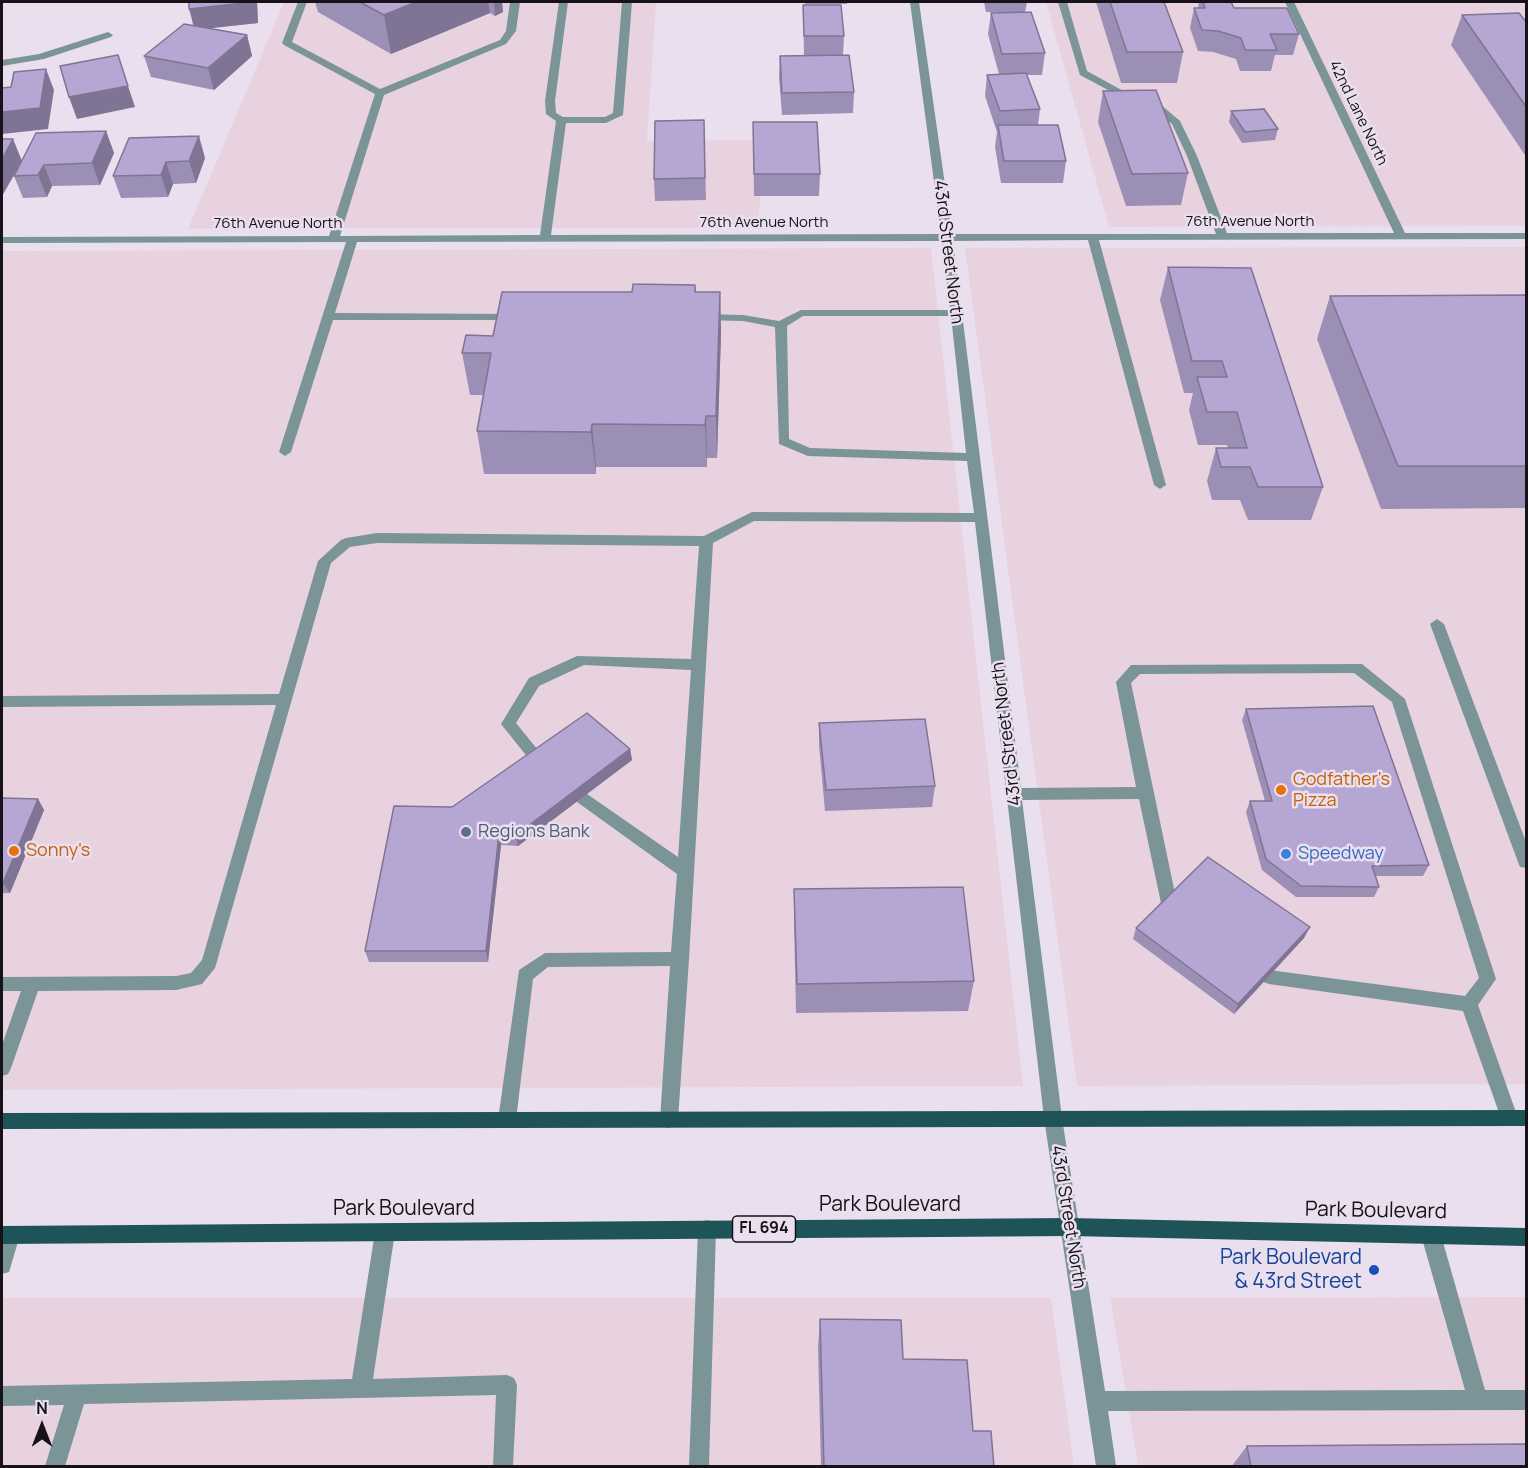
<!DOCTYPE html>
<style>
body{margin:0}
#map{position:relative;width:1528px;height:1468px;overflow:hidden;background:#eadfee;font-family:Manrope,sans-serif}
canvas{display:block}
.frame{position:absolute;inset:0;border:3px solid #161218;pointer-events:none}
.north{position:absolute;left:12px;top:1396px;width:60px;height:60px;-webkit-text-stroke:4px #eadfee;paint-order:stroke;rotate:0deg;font-size:16px;font-weight:700;line-height:24px;text-align:center;color:#161218}
.north::after{content:'';display:block;margin:auto;width:21px;height:27px;background:#161218;clip-path:polygon(50% 0,100% 100%,50% 72%,0 100%)}
</style>
<div id="map">
<canvas width="1528" height="1468"></canvas>
<div class="frame"></div>
<div class="north">N</div>
</div>
<script>
const g = document.querySelector('canvas').getContext('2d');
g.lineJoin = 'round';
function fillPath(path, color) { g.fillStyle = color; g.fill(path, 'evenodd'); }
const toPath = rows => new Path2D(rows.map(r => 'M' + r).join(''));
function trace(path, color, width, dash) { g.strokeStyle = color; g.lineWidth = width; g.lineCap = dash ? 'butt' : 'round'; g.setLineDash(dash || []); g.stroke(path); }
function write(font, color, halo, rows, align = 'center') {
  g.font = font + ' Manrope,sans-serif'; g.lineWidth = 5; g.setLineDash([]); g.textBaseline = 'middle'; g.strokeStyle = halo; g.fillStyle = color; for (const [text, x, y, turn = 0] of rows) {
    g.save(); g.translate(x, y); g.rotate((+turn || 0) * Math.PI / 180); g.textAlign = isNaN(turn) ? turn : align; if (halo) g.strokeText(text, 0, 0); g.fillText(text, 0, 0); g.restore();
  }
}
fillPath(toPath([
 [284,2,656,2,647,141,768,140,757,228,2,229,188,229],
 [1046,2,1526,2,1526,226,1109,227],
 [1526,247,1526,1084,1077,1086,965,248],
 [931,248,1023,1086,2,1090,2,251],
 [1526,1297,1526,1466,1138,1466,1110,1298],
 [2,1298,1051,1298,1074,1466,2,1466]
]), '#e9d2df');
fillPath(toPath([
 [298,2,307,2,292,42,380,89,500,40,506,31,510,2,520,2,516,31,506,44,384,95,340,236,540,235,556,121,546,114,545,101,559,2,568,2,555,101,556,113,563,117,605,117,613,113,622,2,632,2,623,115,606,123,566,123,551,235,941,234,910,2,919,2,952,234,1216,234,1187,156,1172,124,1152,108,1121,97,1080,75,1058,2,1067,2,1087,71,1127,93,1160,104,1180,121,1197,156,1227,233,1394,233,1285,2,1294,2,1405,233,1526,233,1526,239,1099,240,1166,485,1160,489,1154,485,1088,240,953,241,1021,788,1136,787,1116,682,1131,665,1362,664,1405,699,1496,979,1478,1005,1518,1118,1515,1124,1509,1126,1503,1124,1463,1011,1269,984,1263,982,1261,977,1263,972,1269,970,1465,996,1479,978,1392,702,1354,673,1140,674,1131,683,1177,903,1175,908,1169,910,1163,908,1161,903,1139,799,1022,800,1062,1118,1105,1391,1465,1390,1421,1235,1424,1228,1431,1226,1438,1228,1441,1235,1485,1390,1526,1390,1526,1410,1108,1411,1116,1466,1096,1466,1044,1118,975,522,754,521,713,543,689,959,678,1120,675,1126,669,1128,663,1126,660,1120,670,966,548,967,533,979,516,1120,513,1126,507,1128,501,1126,498,1120,519,970,545,953,671,952,677,874,577,802,574,798,577,794,587,794,678,857,691,670,584,665,539,686,516,723,546,760,543,764,538,766,533,764,501,724,529,678,577,656,691,659,699,546,377,543,350,547,331,563,215,968,202,984,176,990,38,991,11,1068,8,1074,2,1076,2,1045,21,991,2,991,2,977,176,976,191,973,202,960,276,705,2,707,2,696,279,694,318,561,341,540,346,538,377,533,704,536,752,512,974,513,967,461,808,456,779,444,775,327,743,321,701,320,695,317,701,314,743,315,779,321,801,310,950,310,942,241,357,242,335,313,515,314,521,317,515,320,333,320,291,452,285,456,279,452,346,242,2,243,2,237,329,236,375,94,284,45,282,43,298,2],
 [803,316,951,316,966,453,810,448,789,439,787,326,803,316],
 [108,32,113,35,111,37,44,59,2,66,2,60,39,54,108,32],
 [1437,619,1444,624,1526,842,1526,868,1520,867,1518,862,1430,624,1437,619],
 [707,1220,714,1222,716,1229,709,1466,689,1466,698,1229,700,1222,707,1220],
 [385,1223,392,1225,395,1232,373,1379,507,1375,514,1378,517,1385,513,1466,493,1466,496,1395,84,1404,65,1466,45,1466,64,1405,2,1406,2,1386,352,1379,375,1232,378,1225,385,1223],
 [10,1226,17,1228,20,1235,9,1272,2,1274,2,1233,3,1228,10,1226]
]), '#7a9497');
fillPath(toPath([
 [1526,1110,1526,1126,2,1129,2,1113,1526,1110],
 [1070,1218,1526,1228,1526,1246,1070,1236,2,1244,2,1226,1070,1218]
]), '#1e5358');
fillPath(toPath([
 [189,2,257,2,258,23,209,28,247,35,252,56,214,90,151,77,144,56,193,25],
 [315,2,502,2,503,12,495,16,490,13,391,54,318,12],
 [805,2,847,2,847,4,805,4],
 [984,2,1027,2,1025,12,986,12],
 [1096,2,1164,2,1183,52,1177,83,1121,83],
 [1199,2,1231,2,1234,8,1299,34,1293,55,1275,55,1271,71,1240,71,1236,59,1213,52,1198,51,1190,28,1194,8,1198,8],
 [803,5,844,36,843,55,854,92,853,113,782,115,779,77,780,56,804,56],
 [991,13,1045,53,1042,75,1027,75,1040,109,1038,125,1066,161,1063,183,1001,183,995,147,997,132,985,96,987,75,999,74,988,34],
 [1462,15,1527,23,1527,158,1451,45],
 [1103,91,1188,173,1181,205,1126,206,1098,122],
 [1231,111,1278,129,1275,140,1242,143,1229,122],
 [704,120,706,200,655,201,654,179],
 [753,122,820,174,819,196,754,196],
 [106,131,114,153,100,185,52,186,47,197,23,198,14,176,21,162,2,196,2,139,22,161],
 [129,138,205,158,196,183,173,184,168,197,121,198,113,176],
 [1168,267,1323,487,1311,520,1248,520,1240,500,1212,500,1207,481,1216,448,1228,448,1227,445,1198,445,1189,410,1193,393,1184,393,1160,300],
 [695,285,696,292,720,292,721,334,717,458,707,458,707,467,596,467,596,474,484,474,477,431,483,395,470,395,462,353,493,336,632,292],
 [1527,295,1527,508,1381,509,1317,339,1330,296],
 [1246,709,1429,865,1423,876,1376,876,1379,887,1374,897,1296,897,1262,870,1246,812,1250,801,1265,801,1242,720],
 [819,723,935,786,932,807,825,811,819,745],
 [630,749,632,760,518,846,501,845,488,962,369,962,365,951,452,807],
 [2,798,38,799,44,810,10,893,2,893],
 [794,889,974,981,968,1011,796,1013,794,919],
 [1136,928,1304,938,1234,1014,1133,939],
 [820,1319,903,1359,973,1431,994,1467,821,1467,818,1348],
 [1247,1446,1527,1467,1231,1467]
]), '#9c8fb5');
fillPath(toPath([
 [253,2,257,2,258,23,195,30,189,9],
 [416,2,488,2,490,13,391,54,384,15],
 [494,2,502,2,503,12,495,16],
 [247,35,252,56,214,90,208,68],
 [46,69,54,90,48,129,2,134,2,112],
 [128,86,135,107,77,119,69,97],
 [106,131,114,153,100,185,92,163],
 [199,136,205,158,196,183,189,161],
 [13,139,22,161,2,196,2,159],
 [166,162,173,184,168,197,161,175],
 [44,165,52,186,47,197,38,175],
 [720,292,721,334,717,458,716,416],
 [706,416,707,458,707,467,705,425],
 [592,424,596,467,596,474,591,432],
 [630,749,632,760,518,846,516,835],
 [38,799,44,810,10,893,3,883],
 [499,834,501,845,488,962,486,951],
 [1310,927,1304,938,1234,1014,1238,1004]
]), '#7f7494');
const building = toPath([
 [189,2,253,2,189,9,189,2],
 [360,2,416,2,384,15,360,2],
 [1110,2,1164,2,1183,52,1127,52,1110,2],
 [1203,2,1231,2,1234,8,1287,8,1299,34,1270,34,1277,50,1245,50,1241,38,1218,31,1202,30,1194,8,1205,8,1203,2],
 [803,5,841,5,844,36,804,36,803,5],
 [1031,12,1045,53,1002,54,991,13,1031,12],
 [1519,13,1527,23,1527,108,1462,15,1519,13],
 [184,24,247,35,208,68,144,56,184,24],
 [118,55,128,86,69,97,60,66,118,55],
 [849,55,854,92,782,93,780,56,849,55],
 [46,69,40,108,2,112,2,88,11,87,14,72,46,69],
 [1026,73,1040,109,1000,111,987,75,1026,73],
 [1156,90,1188,173,1132,174,1103,91,1156,90],
 [1264,109,1278,129,1245,132,1231,111,1264,109],
 [704,120,705,178,654,179,655,121,704,120],
 [753,122,817,122,820,174,754,174,753,122],
 [998,125,1058,125,1066,161,1004,161,998,125],
 [106,131,92,163,44,165,38,175,14,176,36,133,106,131],
 [199,136,189,161,166,162,161,175,113,176,129,138,199,136],
 [2,139,13,139,2,159,2,139],
 [1168,267,1251,268,1323,487,1258,487,1250,467,1221,467,1216,448,1247,448,1237,412,1207,412,1197,377,1227,377,1222,361,1192,361,1168,267],
 [633,284,695,285,695,292,720,292,716,416,706,416,705,425,592,424,591,432,477,431,491,353,462,353,466,335,493,336,502,292,632,292,633,284],
 [1527,295,1527,466,1398,466,1330,296,1527,295],
 [1373,706,1429,865,1372,866,1379,887,1301,886,1266,859,1250,801,1272,801,1246,709,1373,706],
 [587,713,630,749,516,835,499,834,486,951,365,951,394,806,452,807,587,713],
 [925,719,935,786,826,790,819,723,925,719],
 [2,798,38,799,3,883,2,883,2,798],
 [1208,857,1310,927,1238,1004,1136,928,1208,857],
 [963,887,974,981,797,984,794,889,963,887],
 [820,1319,901,1320,903,1359,967,1360,973,1431,991,1431,994,1467,824,1467,820,1319],
 [1527,1444,1527,1467,1251,1467,1247,1446,1527,1444]
]);
fillPath(building, '#b5a6d3');
trace(building, '#7f7494', 1.5);
for (const [x, y, r, color] of [
 [1281,790,6,"#e8710a"],
 [466,832,6,"#5c6f8a"],
 [14,851,6,"#e8710a"],
 [1286,854,6,"#3f7fe0"],
 [1374,1270,6,"#1a4fb4"]
]) { const dot = new Path2D(); dot.arc(x, y, r, 0, 2 * Math.PI); g.fillStyle = color; g.fill(dot); trace(dot, '#eadfee', 2); }
write('15px', '#161218', '#eadfee', [
 ["42nd Lane North",1358,113,64],
 ["76th Avenue North",1250,222],
 ["76th Avenue North",764,223],
 ["76th Avenue North",278,224]
]);
for (const [x, y, w] of [
 [764,1229,63]
]) { const box = new Path2D(); box.roundRect(x - w / 2, y - 13, w, 26, 4.5); g.fillStyle = '#eadfee'; g.fill(box); trace(box, '#161218', 1.5); }
write('bold 16px', '#161218', null, [
 ["FL 694",764,1229]
]);
write('18px', '#161218', '#eadfee', [
 ["43rd Street North",948,252,83],
 ["43rd Street North",1007,734,-97],
 ["43rd Street North",1068,1217,81]
]);
write('18px', '#c56008', '#eadfee', [
 ["Godfather's",1293,780],
 ["Pizza",1293,801],
 ["Sonny's",26,851]
], 'left');
write('18px', '#4e5e75', '#eadfee', [
 ["Regions Bank",478,832]
], 'left');
write('18px', '#366cbe', '#eadfee', [
 ["Speedway",1298,854]
], 'left');
write('21px', '#161218', '#eadfee', [
 ["Park Boulevard",890,1205],
 ["Park Boulevard",404,1209],
 ["Park Boulevard",1376,1211,1]
]);
write('21px', '#164399', '#eadfee', [
 ["Park Boulevard",1362,1258],
 ["& 43rd Street",1362,1282]
], 'right');
</script>
